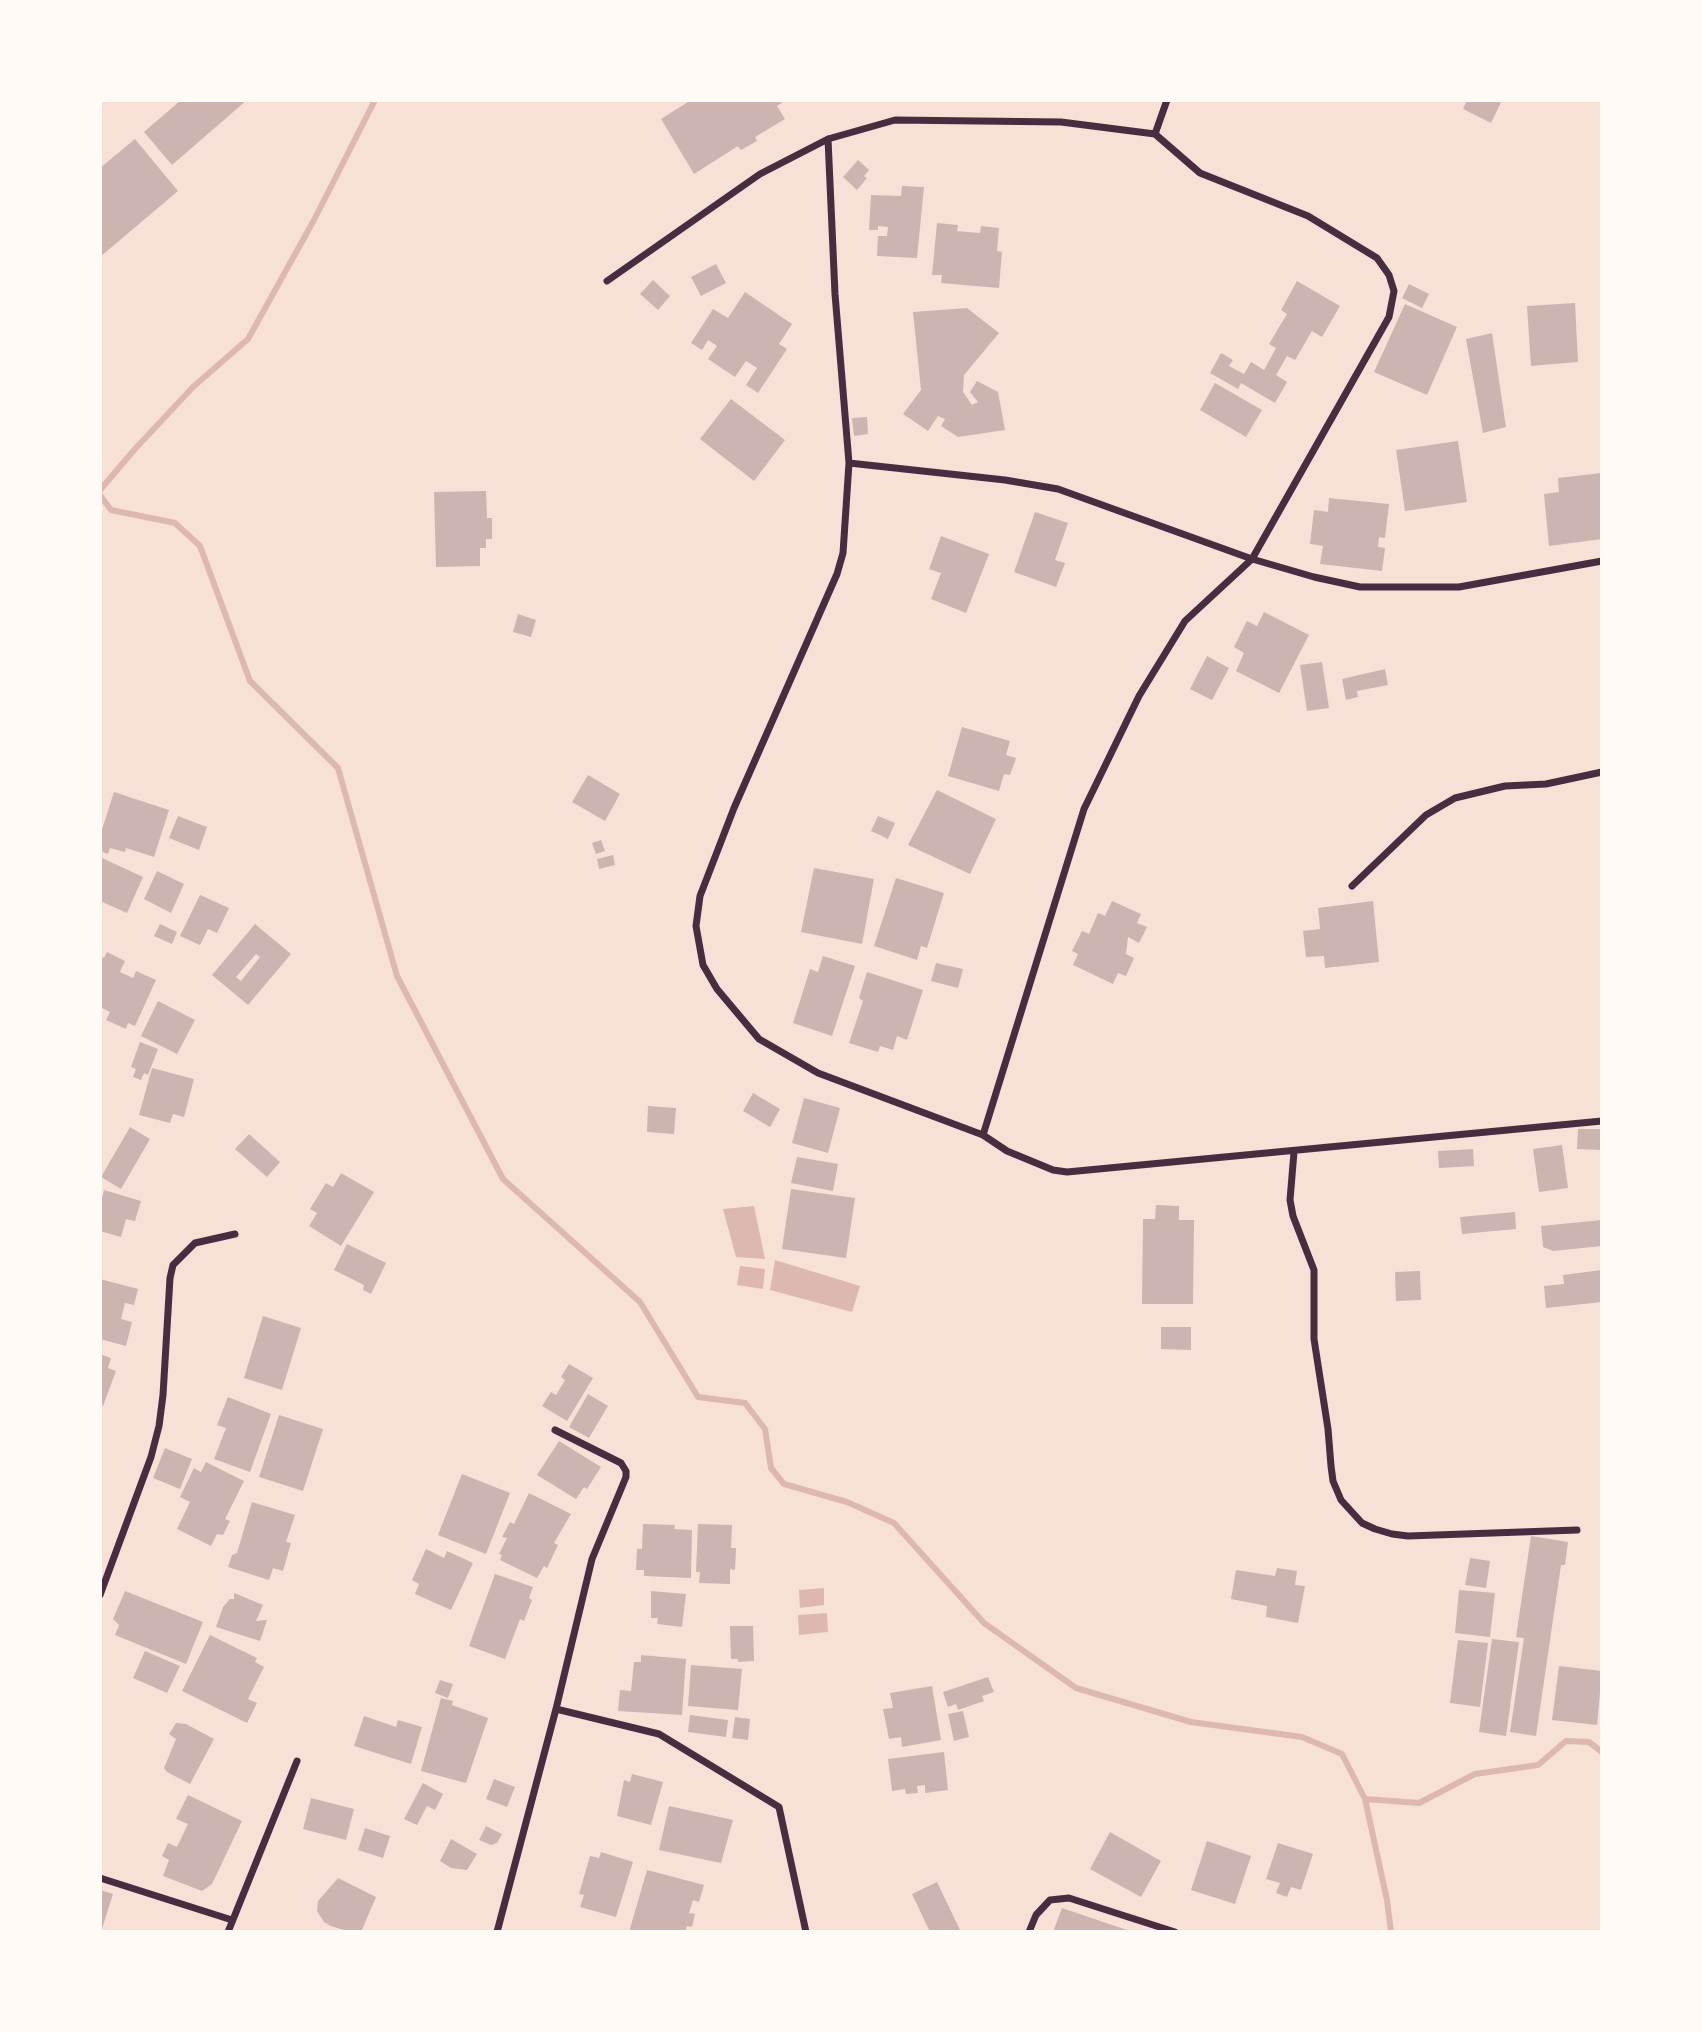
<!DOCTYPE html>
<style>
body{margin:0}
#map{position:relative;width:1702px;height:2032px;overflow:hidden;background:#f7e1d7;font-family:"Source Sans 3",sans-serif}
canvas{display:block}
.frame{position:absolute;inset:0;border:102px solid #fffaf5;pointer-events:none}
</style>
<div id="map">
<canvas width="1702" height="2032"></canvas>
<div class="frame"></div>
</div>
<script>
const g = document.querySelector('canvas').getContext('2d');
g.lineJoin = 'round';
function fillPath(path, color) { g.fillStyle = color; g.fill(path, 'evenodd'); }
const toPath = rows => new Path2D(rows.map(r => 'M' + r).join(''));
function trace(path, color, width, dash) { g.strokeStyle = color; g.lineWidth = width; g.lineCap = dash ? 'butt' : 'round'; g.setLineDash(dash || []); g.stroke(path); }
fillPath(toPath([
 [754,1206,765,1259,736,1257,723,1209],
 [775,1260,860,1286,852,1312,770,1290],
 [740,1266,765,1269,763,1289,737,1285],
 [824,1588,824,1605,800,1608,799,1590],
 [827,1613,828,1632,799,1635,798,1615]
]), '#dcb8b0');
trace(toPath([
 [100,490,135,449,193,387,248,339,314,220,375,100],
 [100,495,111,510,175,523,200,546,250,681,338,768,397,976,503,1179,640,1302,698,1397,745,1403,765,1429,771,1468,784,1484,847,1502,894,1523,984,1623,1076,1688,1191,1722,1302,1737,1342,1754,1365,1799,1387,1900,1391,1932],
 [1365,1799,1419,1803,1475,1774,1538,1765,1566,1741,1589,1742,1602,1752]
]), '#dcb8b0', 6);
fillPath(toPath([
 [181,100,247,100,172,165,144,132],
 [691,100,781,100,782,103,777,106,785,119,755,137,757,141,741,150,738,146,694,174,661,119],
 [1467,100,1502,100,1491,123,1463,109],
 [135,139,178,191,100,257,100,168],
 [858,160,869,170,864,176,867,178,857,190,843,177],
 [902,186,924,187,917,258,877,256,878,236,887,236,888,227,878,226,878,230,869,230,871,195,901,196],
 [937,223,958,225,957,231,980,233,981,226,999,228,997,251,1002,252,999,288,941,283,942,275,932,275],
 [716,264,726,283,701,296,691,277],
 [653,280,670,296,658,310,640,294],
 [1297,281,1340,306,1322,337,1312,331,1295,360,1287,356,1276,375,1287,382,1275,403,1241,383,1238,389,1210,373,1221,353,1233,360,1229,366,1244,374,1251,362,1264,370,1276,348,1269,344,1287,314,1281,310],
 [1409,284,1429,294,1422,308,1402,298],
 [745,292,792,324,779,344,787,349,758,393,746,385,757,368,746,361,735,377,708,359,717,346,708,340,702,350,691,343,713,309,728,318],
 [1575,303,1578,362,1531,366,1527,306],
 [1405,304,1457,327,1427,395,1374,372],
 [967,308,999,333,964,375,963,392,972,405,978,402,970,392,977,381,998,392,1005,430,958,437,941,426,945,419,938,416,928,431,903,414,921,390,913,312],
 [1492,333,1506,427,1483,433,1466,339],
 [1215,383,1262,410,1246,437,1200,410],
 [731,399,785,440,754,481,700,439],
 [867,417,868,434,854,436,852,418],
 [1458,441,1467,502,1405,511,1396,450],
 [1602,473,1602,539,1549,546,1544,494,1559,492,1558,478],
 [486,491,487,518,492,518,492,539,486,539,486,548,480,548,480,566,436,567,434,492],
 [1329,498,1389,504,1385,538,1379,537,1378,547,1385,548,1382,571,1320,564,1323,546,1310,544,1314,510,1328,512],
 [1035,512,1068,523,1055,560,1065,563,1056,587,1014,572],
 [941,536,989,554,966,613,931,599,941,573,929,569],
 [1264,612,1309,635,1279,693,1236,671,1244,653,1234,647,1247,621,1257,626],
 [518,614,536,620,531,637,513,632],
 [1207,656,1229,668,1212,700,1190,689],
 [1322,662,1329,708,1307,711,1300,665],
 [1385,669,1388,685,1357,691,1358,697,1346,700,1342,679],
 [962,727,1010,741,1006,755,1016,758,1010,775,1004,774,999,791,948,776],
 [588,775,620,794,605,821,572,802],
 [937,790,996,819,970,874,908,845],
 [114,792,169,810,154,857,126,848,125,852,110,848,108,854,100,851,100,836],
 [178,816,207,827,199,850,169,838],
 [878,816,895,823,888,839,871,831],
 [601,840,605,851,596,854,592,843],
 [613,855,615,865,599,869,597,859],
 [100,857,143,877,127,913,100,901],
 [814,868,874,879,862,944,801,932],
 [157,871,184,884,171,913,144,899],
 [896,878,944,893,927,948,921,946,917,960,874,946],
 [200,895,229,908,217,933,208,929,200,945,180,936],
 [1112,901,1141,914,1137,923,1147,927,1139,943,1128,937,1126,954,1134,958,1126,976,1118,973,1113,984,1073,965,1078,954,1072,951,1082,931,1089,934,1098,913,1105,916],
 [1373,901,1379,962,1325,968,1324,956,1306,957,1303,931,1320,929,1318,908],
 [160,924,177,932,172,944,154,936],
 [255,924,291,954,248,1005,212,975],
 [256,954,260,957,241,981,236,977],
 [107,952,125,961,120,972,133,978,136,971,156,980,135,1026,128,1023,126,1029,106,1020,110,1012,100,1007,100,956,104,958],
 [823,956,855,966,832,1036,793,1023,810,969,818,972],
 [936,963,963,969,958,988,931,981],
 [867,972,923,990,907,1040,897,1036,893,1050,880,1046,878,1052,849,1043,863,1001,859,998],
 [158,1001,195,1020,177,1054,141,1036],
 [140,1042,158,1049,148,1075,144,1073,141,1080,133,1077,136,1069,131,1067],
 [152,1068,194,1079,184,1117,173,1114,170,1123,139,1115],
 [753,1093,780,1109,770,1127,743,1111],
 [804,1098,840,1108,828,1153,792,1143],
 [648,1106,676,1108,674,1134,647,1132],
 [130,1127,150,1139,121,1189,101,1177],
 [1578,1129,1602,1129,1601,1150,1577,1149],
 [249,1134,280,1162,267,1177,235,1149],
 [1562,1145,1568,1188,1539,1192,1533,1149],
 [1473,1149,1474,1166,1439,1168,1438,1151],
 [797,1157,838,1164,833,1191,791,1183],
 [341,1173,374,1192,341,1246,309,1226,317,1213,310,1209,326,1183,333,1187],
 [791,1189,855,1198,846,1258,782,1249],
 [104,1190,141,1201,135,1221,126,1219,121,1237,100,1231,100,1198,102,1198],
 [1156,1205,1179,1206,1179,1220,1194,1220,1193,1304,1142,1304,1143,1219,1155,1219],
 [1515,1212,1516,1229,1462,1234,1460,1217],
 [1602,1220,1602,1246,1553,1251,1543,1247,1541,1226],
 [347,1244,386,1263,371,1294,363,1290,364,1285,334,1270],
 [1602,1270,1602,1302,1546,1308,1544,1286,1564,1284,1563,1275],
 [1420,1271,1421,1300,1396,1301,1395,1272],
 [100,1279,138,1289,134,1305,125,1303,121,1319,132,1322,126,1346,100,1339],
 [263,1316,301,1328,282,1390,244,1378],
 [1161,1327,1191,1327,1191,1350,1161,1349],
 [100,1354,111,1358,108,1368,116,1371,103,1406,100,1405],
 [569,1364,593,1378,567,1421,542,1406,551,1392,556,1395,565,1380,561,1377],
 [588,1394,608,1406,589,1438,569,1427],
 [228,1397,271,1414,250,1472,214,1459,226,1428,217,1425],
 [279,1415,323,1429,303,1491,259,1477],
 [559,1441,601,1467,587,1489,584,1487,576,1499,537,1475],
 [165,1448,192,1459,180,1489,153,1478],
 [206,1462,244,1481,225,1519,230,1521,223,1535,217,1534,211,1546,177,1529,190,1502,180,1497,194,1468,201,1472],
 [462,1474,510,1493,486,1554,438,1535],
 [529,1493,571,1514,554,1543,558,1545,547,1568,544,1566,537,1578,500,1560,502,1555,499,1554,507,1538,502,1537,510,1522,514,1524],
 [252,1502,295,1515,286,1542,291,1543,283,1571,273,1568,269,1580,228,1567,232,1555,237,1553],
 [643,1524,675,1525,674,1529,692,1530,691,1578,644,1576,644,1570,636,1570,637,1549,642,1549],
 [698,1524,732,1525,731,1548,736,1548,735,1570,730,1569,730,1584,699,1583,700,1572,696,1572],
 [1531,1536,1568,1542,1565,1565,1561,1565,1536,1736,1510,1732,1524,1638,1516,1637],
 [426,1549,444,1558,447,1551,473,1563,451,1610,415,1594,419,1584,412,1580],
 [1470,1558,1490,1561,1486,1588,1465,1585],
 [1277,1568,1297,1571,1295,1585,1305,1586,1298,1623,1266,1617,1267,1606,1231,1599,1236,1570,1275,1576],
 [495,1574,533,1587,529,1598,532,1600,524,1621,520,1619,505,1659,469,1646],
 [1459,1590,1495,1593,1490,1637,1455,1633],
 [125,1591,203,1622,186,1664,115,1635,119,1625,113,1619],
 [651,1591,686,1594,682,1627,657,1624,658,1618,651,1618],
 [234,1593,263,1605,256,1621,267,1620,260,1641,216,1627,223,1607,230,1599,234,1599],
 [730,1626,753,1626,754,1661,738,1662,738,1659,731,1659],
 [210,1635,257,1658,255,1662,264,1667,248,1699,257,1703,247,1723,182,1691],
 [1492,1639,1519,1642,1506,1736,1479,1732],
 [1458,1640,1488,1643,1480,1707,1450,1703],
 [145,1651,180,1666,167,1693,133,1678],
 [641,1655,686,1659,682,1715,618,1711,620,1690,631,1691,634,1662,641,1662],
 [691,1665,742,1669,738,1710,688,1706],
 [1559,1666,1602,1671,1597,1725,1552,1720],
 [988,1677,994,1692,982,1696,984,1701,958,1710,956,1704,948,1707,943,1692],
 [440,1680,453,1684,448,1698,435,1693],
 [932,1686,941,1740,902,1747,901,1737,889,1739,883,1709,893,1708,890,1693],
 [441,1698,453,1701,452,1705,488,1718,466,1783,421,1771],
 [963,1711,969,1737,954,1741,948,1714],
 [690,1715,728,1720,726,1737,688,1732],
 [364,1716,396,1727,398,1720,422,1727,411,1764,354,1746],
 [735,1717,750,1719,748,1740,732,1738],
 [176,1723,186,1724,214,1739,190,1784,167,1772,164,1768,176,1739,169,1734],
 [944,1752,948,1790,925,1793,925,1785,917,1786,918,1793,906,1794,905,1789,892,1791,888,1759],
 [632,1774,663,1782,651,1825,617,1816,624,1780,630,1782],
 [494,1779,515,1787,507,1807,486,1799],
 [423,1783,443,1794,435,1810,427,1806,417,1825,404,1819],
 [188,1795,242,1821,212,1884,202,1891,163,1876,169,1860,162,1856,168,1843,177,1847,188,1824,176,1819],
 [311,1798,354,1809,346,1840,303,1829],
 [669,1806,733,1820,721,1863,659,1850],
 [486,1826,502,1834,497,1843,491,1845,479,1840],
 [365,1828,390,1836,383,1858,358,1850],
 [1110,1832,1161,1861,1141,1897,1090,1869],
 [451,1839,477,1854,467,1870,451,1868,440,1861],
 [1207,1841,1251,1856,1235,1904,1191,1890],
 [1278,1843,1313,1854,1301,1890,1291,1887,1287,1897,1276,1893,1280,1883,1266,1879],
 [601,1852,633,1862,616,1917,580,1907,584,1895,579,1894,590,1856,599,1858],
 [647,1870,704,1885,699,1902,693,1900,689,1913,695,1914,692,1927,687,1926,685,1932,629,1932],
 [338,1878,376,1897,361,1932,350,1932,331,1926,324,1922,317,1911,318,1901],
 [937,1882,961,1932,930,1932,912,1894],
 [100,1890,113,1894,101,1932,100,1932],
 [1062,1908,1133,1932,1053,1932]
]), '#ccb4b1');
trace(toPath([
 [1155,134,1167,100],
 [607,281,760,174,828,139],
 [849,463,1005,480,1058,489,1252,559,1314,577,1360,587,1459,587,1602,561],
 [1352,886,1426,815,1455,798,1505,786,1546,784,1602,772],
 [983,1135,1084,809,1139,696,1185,621,1252,559,1389,317,1394,291,1389,275,1377,258,1308,216,1200,173,1155,134,1061,122,895,120,828,139,835,294,849,463,843,553,837,574,734,808,700,896,696,926,703,965,717,989,759,1039,818,1073,983,1135,1007,1151,1053,1170,1067,1172,1602,1121],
 [1294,1152,1290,1200,1293,1216,1314,1270,1314,1339,1328,1429,1331,1466,1333,1481,1341,1500,1362,1523,1375,1529,1392,1534,1408,1536,1577,1530],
 [100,1595,151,1457,159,1426,163,1395,170,1278,173,1265,195,1243,235,1234],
 [556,1709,659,1734,779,1807,806,1932],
 [100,1878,232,1920],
 [228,1932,297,1761],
 [497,1932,556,1709,592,1559,626,1477,626,1471,621,1463,555,1430],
 [1029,1932,1036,1915,1050,1900,1069,1898,1175,1932]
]), '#4a2c40', 7);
</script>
